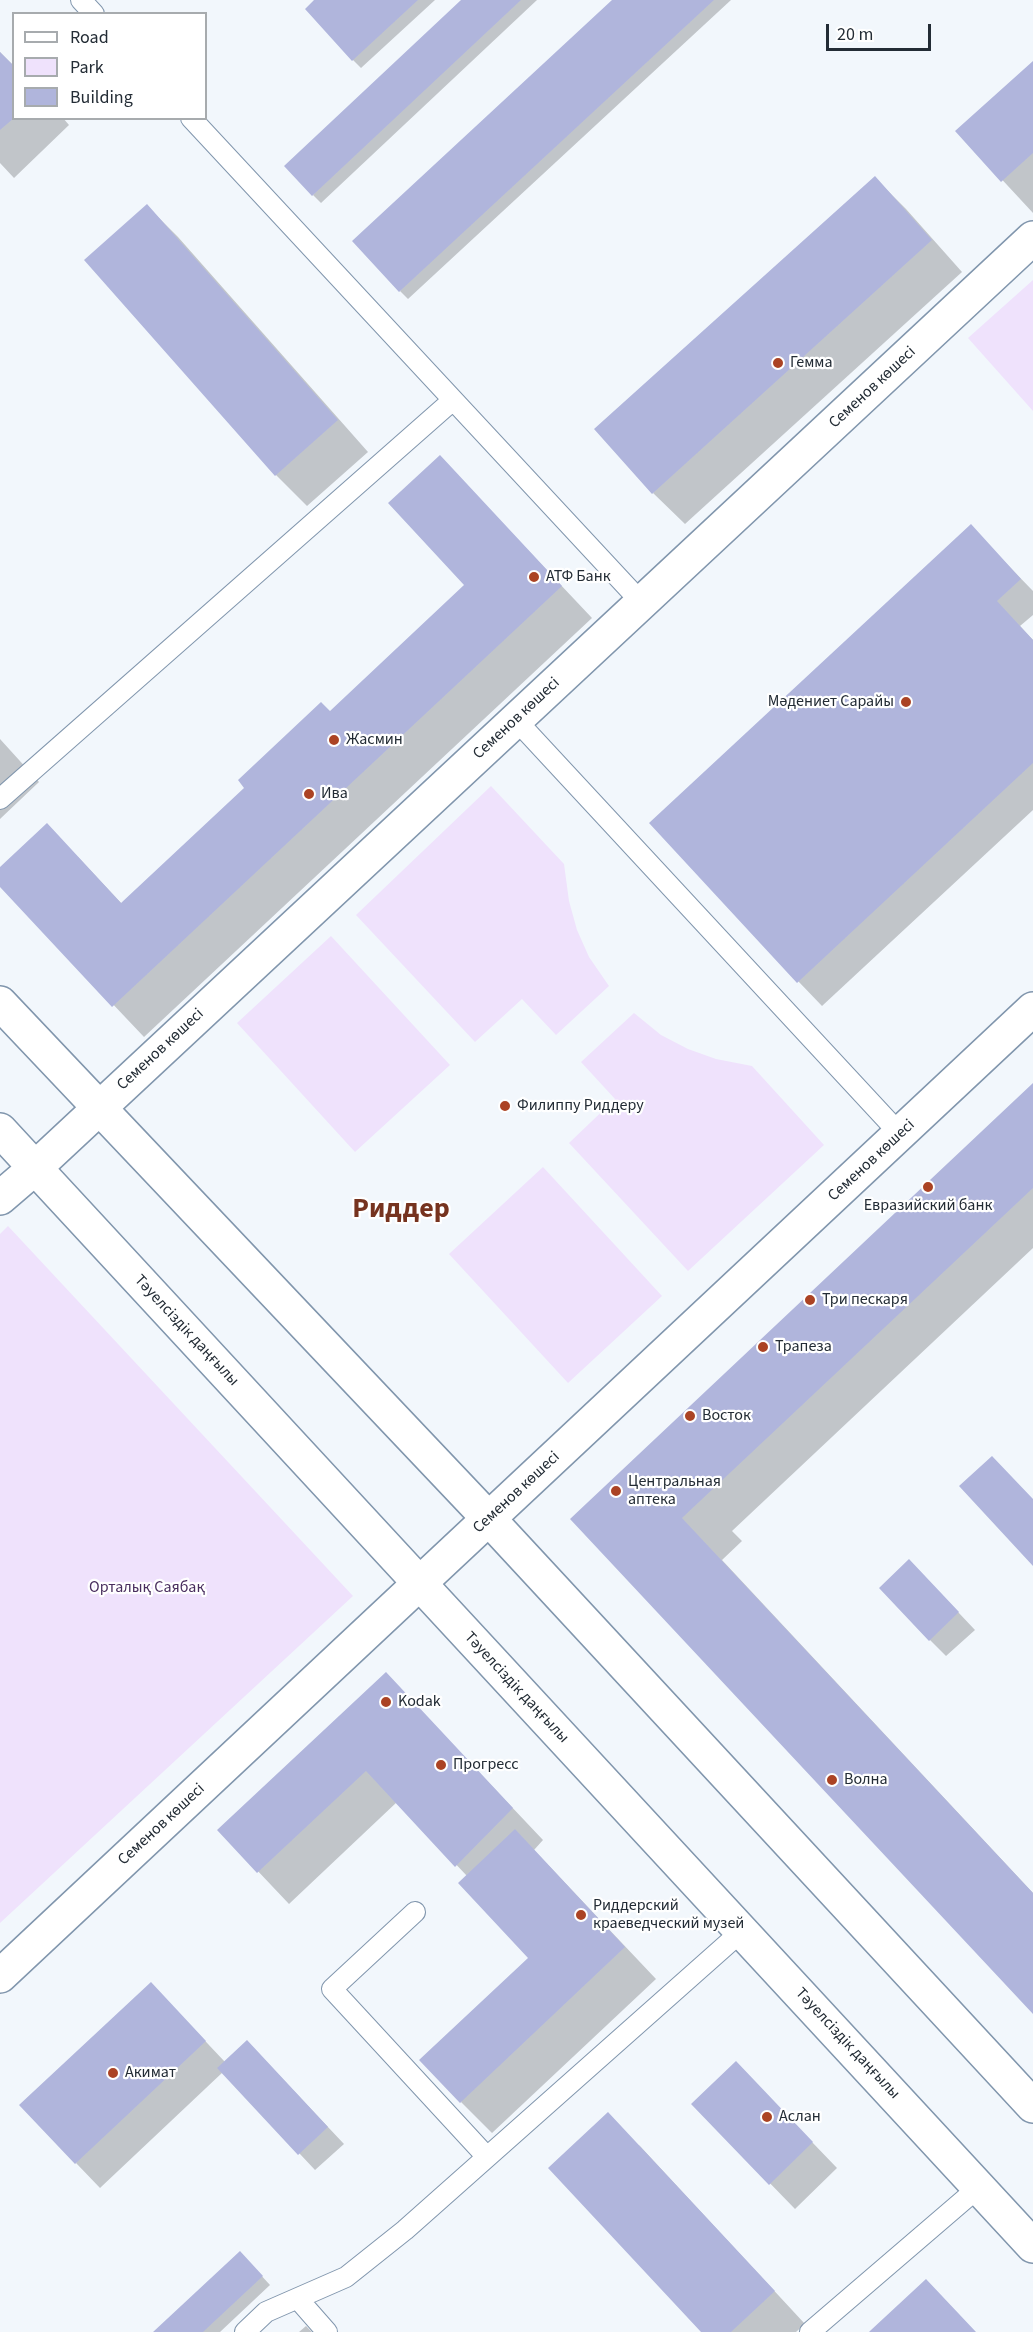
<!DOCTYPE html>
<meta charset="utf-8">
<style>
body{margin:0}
#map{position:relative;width:1033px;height:2332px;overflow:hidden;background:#f2f7fc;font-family:"Source Sans 3",sans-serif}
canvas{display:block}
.legend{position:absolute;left:12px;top:12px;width:195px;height:108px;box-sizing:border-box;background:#fff;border:2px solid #a7abae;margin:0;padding:8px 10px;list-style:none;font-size:18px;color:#232c35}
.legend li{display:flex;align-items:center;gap:12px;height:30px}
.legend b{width:30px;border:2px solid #a7abae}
.scale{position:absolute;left:826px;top:24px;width:105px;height:27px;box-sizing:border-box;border:3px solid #232c35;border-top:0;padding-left:8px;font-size:18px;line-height:21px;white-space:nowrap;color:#232c35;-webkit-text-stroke:4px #fff;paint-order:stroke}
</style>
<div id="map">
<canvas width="1033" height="2332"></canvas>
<ul class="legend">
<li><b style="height:8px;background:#fff"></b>Road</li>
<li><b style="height:16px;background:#efe2fc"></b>Park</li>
<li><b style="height:16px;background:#b0b5dc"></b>Building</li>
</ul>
<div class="scale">20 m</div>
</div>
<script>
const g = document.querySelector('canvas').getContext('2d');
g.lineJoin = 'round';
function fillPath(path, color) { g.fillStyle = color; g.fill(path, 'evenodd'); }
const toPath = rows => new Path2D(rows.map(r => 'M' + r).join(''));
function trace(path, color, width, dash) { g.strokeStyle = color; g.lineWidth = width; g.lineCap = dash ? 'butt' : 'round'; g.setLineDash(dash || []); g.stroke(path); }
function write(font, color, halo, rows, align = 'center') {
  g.font = font + ' "Source Sans 3",sans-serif'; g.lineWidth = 4.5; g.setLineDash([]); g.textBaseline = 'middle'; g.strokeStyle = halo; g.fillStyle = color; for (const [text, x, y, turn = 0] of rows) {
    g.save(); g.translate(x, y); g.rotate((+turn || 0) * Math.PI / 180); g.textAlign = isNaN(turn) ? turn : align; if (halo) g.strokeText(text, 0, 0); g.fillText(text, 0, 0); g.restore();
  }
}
fillPath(toPath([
 [1033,280,1033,411,968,338],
 [491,786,564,864,569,901,577,930,589,957,609,986,556,1035,522,999,475,1042,356,915],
 [331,936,450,1065,355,1152,237,1023],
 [634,1013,661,1035,688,1049,716,1059,752,1066,824,1145,688,1271,569,1143,615,1099,581,1062],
 [543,1167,662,1296,568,1383,449,1254],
 [8,1226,353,1596,0,1923,0,1234]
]), '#efe2fc');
fillPath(toPath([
 [317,0,435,0,361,68,353,60],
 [463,0,537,0,321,203,313,195],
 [614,0,731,0,408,299,400,291],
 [0,52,14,66,14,118,63,118,69,125,14,178,0,163],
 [1033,63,1033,213,957,131],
 [875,178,906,209,962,272,685,524,653,493],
 [147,206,178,237,368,452,307,506,276,475],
 [440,457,592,618,144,1037,0,885,0,869,78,857,122,904,246,788,330,713,466,585],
 [971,527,1033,591,1033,615,1020,626,1033,640,1033,810,822,1006,798,981],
 [0,739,39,782,0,819],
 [1033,1085,1033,1248,732,1531,742,1541,722,1560,1033,1893,1033,2012,572,1519],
 [925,1577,975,1630,946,1656,930,1640],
 [386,1674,543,1840,534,1850,656,1979,492,2133,461,2102,530,1958,467,1876,397,1802,289,1904,219,1830],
 [175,2009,225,2062,263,2058,344,2144,315,2170,223,2072,100,2188,76,2163],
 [760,2088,837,2168,795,2209,693,2104],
 [639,2145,805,2324,796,2332,703,2332],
 [248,2261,270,2285,220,2332,155,2332],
 [306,2326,312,2332,299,2332]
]), '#0003');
fillPath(toPath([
 [314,0,418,0,352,61,305,9],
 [461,0,521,0,312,196,284,166],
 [612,0,714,0,399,292,352,241],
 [0,52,14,66,14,118,0,130],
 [1033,61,1033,153,1001,182,955,131],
 [875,176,932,240,652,494,594,429],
 [147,204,338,420,275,476,84,260],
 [440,455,562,586,112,1007,0,887,0,867,47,823,121,903,244,788,238,780,321,702,330,711,464,585,388,503],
 [971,524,1021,579,997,601,1033,640,1033,763,797,983,649,823],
 [1033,1083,1033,1188,682,1518,1033,1893,1033,2014,570,1519],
 [992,1456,1033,1499,1033,1566,959,1486],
 [909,1559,959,1612,929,1641,879,1588],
 [386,1672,513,1808,455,1867,366,1771,257,1873,217,1830],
 [515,1829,625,1947,460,2103,419,2060,528,1958,458,1883],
 [151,1982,206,2041,75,2164,19,2105],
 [247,2040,328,2127,298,2155,217,2068],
 [736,2061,813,2142,769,2185,691,2104],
 [608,2112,775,2291,731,2332,701,2332,548,2168],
 [240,2251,263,2276,203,2332,153,2332],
 [926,2279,976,2332,869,2332,871,2330]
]), '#b0b5dc');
const lane = toPath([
 [81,0,94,14],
 [191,118,642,603],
 [516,720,900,1134],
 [0,799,453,400],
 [415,1912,332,1989,487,2157],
 [298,2299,327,2332],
 [245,2332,266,2312,346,2277,405,2230,742,1931],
 [810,2332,979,2187]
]);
const street = toPath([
 [0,1198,35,1168,1033,238],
 [0,1976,1033,1009]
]);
const secondary = toPath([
 [0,1003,489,1519,1033,2106],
 [0,1130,1033,2246]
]);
trace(lane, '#8196ad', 22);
trace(street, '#8196ad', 36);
trace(secondary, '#8196ad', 36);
trace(lane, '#fff', 20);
trace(street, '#fff', 33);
trace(secondary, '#fff', 33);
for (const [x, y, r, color] of [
 [778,363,6,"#ab4324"],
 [534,577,6,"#ab4324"],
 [906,702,6,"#ab4324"],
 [334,740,6,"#ab4324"],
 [309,794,6,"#ab4324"],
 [505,1106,6,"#ab4324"],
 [928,1187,6,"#ab4324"],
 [810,1300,6,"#ab4324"],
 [763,1347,6,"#ab4324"],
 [690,1416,6,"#ab4324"],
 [616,1491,6,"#ab4324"],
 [386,1702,6,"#ab4324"],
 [441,1765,6,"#ab4324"],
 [832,1780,6,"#ab4324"],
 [581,1915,6,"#ab4324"],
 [113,2073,6,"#ab4324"],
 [767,2117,6,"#ab4324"]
]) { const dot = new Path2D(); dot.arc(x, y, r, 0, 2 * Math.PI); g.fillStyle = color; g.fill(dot); trace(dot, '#fff', 2); }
write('16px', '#232c35', '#fff', [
 ["Гемма",790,363],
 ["АТФ Банк",546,577],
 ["Мәдениет Сарайы",894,702,"right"],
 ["Жасмин",346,740],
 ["Ива",321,794],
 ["Филиппу Риддеру",517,1106],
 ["Евразийский банк",928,1206,"center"],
 ["Три пескаря",822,1300],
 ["Трапеза",775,1347],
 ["Восток",702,1416],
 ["Центральная",628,1482],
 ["аптека",628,1500],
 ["Kodak",398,1702],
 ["Прогресс",453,1765],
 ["Волна",844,1780],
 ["Риддерский",593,1906],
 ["краеведческий музей",593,1924],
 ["Акимат",125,2073],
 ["Аслан",779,2117]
], 'left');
write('16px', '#232c35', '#fff', [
 ["Семенов көшесі",873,388,-43],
 ["Семенов көшесі",517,719,-43],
 ["Семенов көшесі",161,1050,-43],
 ["Семенов көшесі",872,1161,-43],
 ["Тәуелсіздік даңғылы",186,1331,47],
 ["Семенов көшесі",517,1493,-43],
 ["Тәуелсіздік даңғылы",516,1688,47],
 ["Семенов көшесі",162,1825,-43],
 ["Тәуелсіздік даңғылы",847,2044,47]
]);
write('16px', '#492e5e', '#fff', [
 ["Орталық Саябақ",147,1588]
]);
write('bold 28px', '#76331f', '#fff', [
 ["Риддер",401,1211]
]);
</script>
